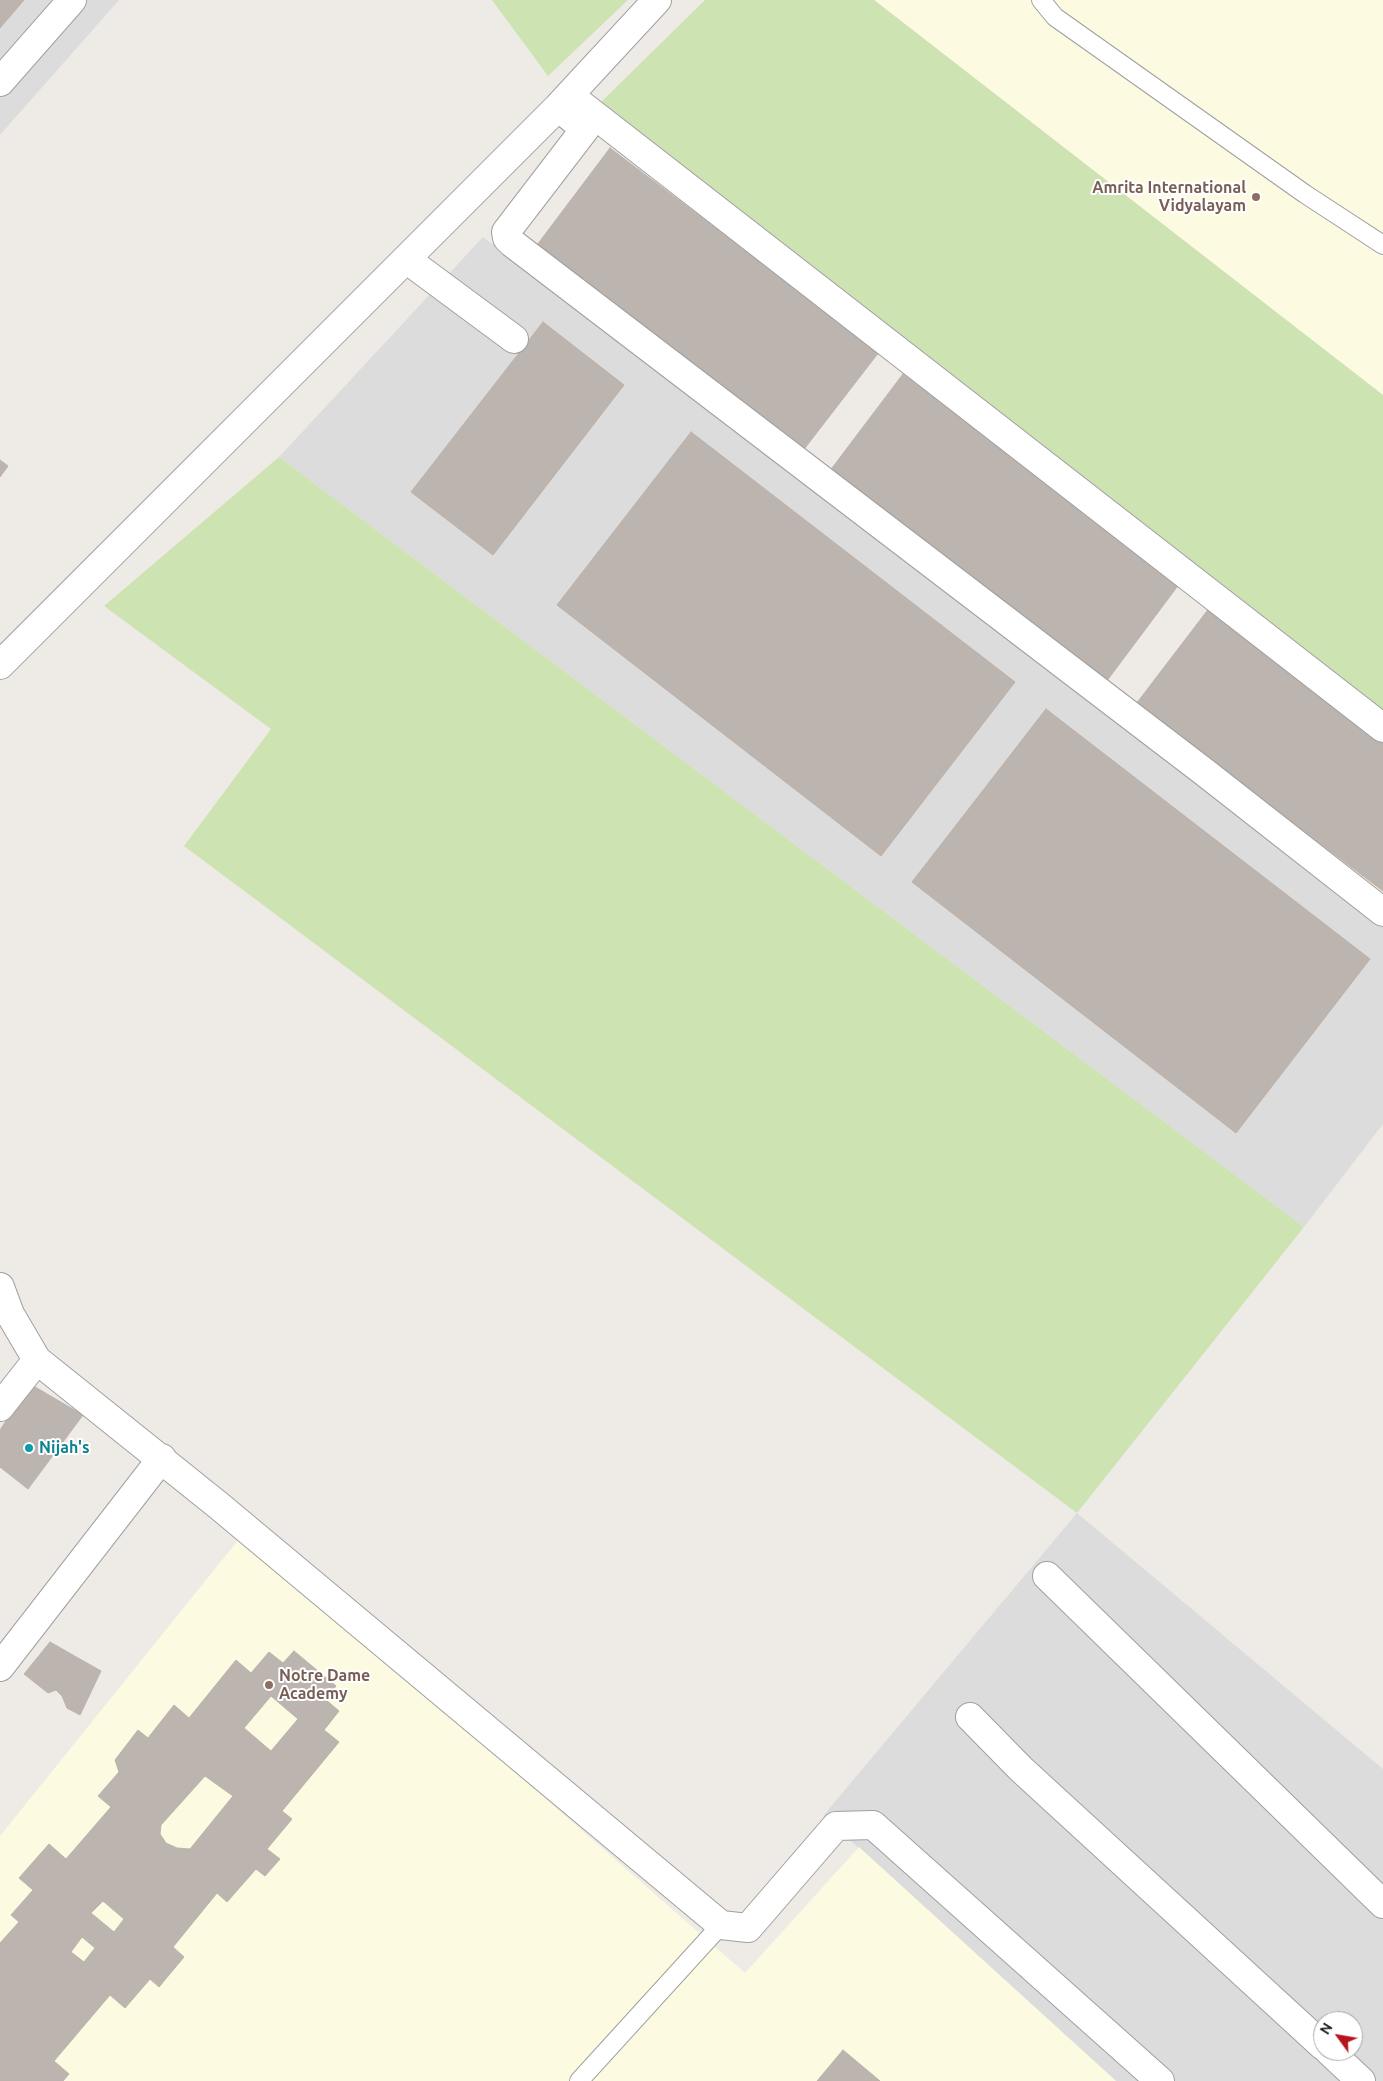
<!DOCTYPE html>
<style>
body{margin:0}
#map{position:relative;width:1383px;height:2081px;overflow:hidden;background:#eeebe6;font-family:Ubuntu,sans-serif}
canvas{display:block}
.north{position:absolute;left:1313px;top:2011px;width:50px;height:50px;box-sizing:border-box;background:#fff;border:1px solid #a5a5a5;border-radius:50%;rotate:302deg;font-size:14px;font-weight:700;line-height:20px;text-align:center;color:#1f1f1f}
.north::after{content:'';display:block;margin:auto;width:18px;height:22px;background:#b9141e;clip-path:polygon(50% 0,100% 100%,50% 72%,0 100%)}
</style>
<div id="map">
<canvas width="1383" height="2081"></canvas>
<div class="north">N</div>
</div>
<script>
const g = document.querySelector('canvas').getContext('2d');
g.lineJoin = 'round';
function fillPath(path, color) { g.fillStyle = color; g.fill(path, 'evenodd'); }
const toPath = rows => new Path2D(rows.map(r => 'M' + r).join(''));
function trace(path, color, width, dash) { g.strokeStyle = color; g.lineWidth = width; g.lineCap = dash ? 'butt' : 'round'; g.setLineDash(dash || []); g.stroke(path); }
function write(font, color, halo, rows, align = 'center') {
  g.font = font + ' Ubuntu,sans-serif'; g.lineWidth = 4; g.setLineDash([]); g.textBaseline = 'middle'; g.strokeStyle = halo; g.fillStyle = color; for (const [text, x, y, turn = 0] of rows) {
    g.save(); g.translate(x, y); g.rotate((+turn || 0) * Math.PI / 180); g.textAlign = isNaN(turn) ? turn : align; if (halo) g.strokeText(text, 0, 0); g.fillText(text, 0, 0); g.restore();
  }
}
fillPath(toPath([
 [0,0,119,0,0,135],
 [483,237,1383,926,1383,1124,1304,1227,279,457],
 [1077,1513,1383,1769,1383,2081,1116,2081,823,1816],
 [1323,2021,1353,2021,1353,2051,1323,2051]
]), '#dcdcdc');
fillPath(toPath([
 [874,0,1383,0,1383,395],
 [243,1534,745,1973,859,1847,1116,2081,0,2081,0,1836]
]), '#fcfae1');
fillPath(toPath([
 [492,0,628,0,548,76],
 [705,0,874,0,1383,395,1383,712,598,105],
 [279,457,1304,1227,1077,1513,184,846,271,729,104,606]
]), '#cde3b1');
const building = toPath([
 [0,0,24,0,0,28,0,0],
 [610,148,879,352,805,448,537,245,610,148],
 [543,322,624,385,493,555,411,492,543,322],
 [903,374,1180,583,1106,682,829,472,903,374],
 [691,432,1015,682,881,856,557,605,691,432],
 [0,460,8,466,0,477,0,460],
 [1210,607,1383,738,1383,891,1136,704,1210,607],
 [1046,709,1370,959,1236,1133,912,882,1046,709],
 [30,1384,83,1415,28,1489,0,1467,0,1430,30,1384],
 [50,1642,101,1671,80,1715,67,1708,62,1696,56,1690,48,1693,24,1674,50,1642],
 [294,1651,336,1686,325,1699,339,1711,324,1730,339,1742,282,1811,292,1819,267,1849,280,1859,265,1876,256,1869,227,1902,217,1893,173,1947,184,1957,159,1987,150,1979,125,2008,110,1995,54,2061,69,2074,63,2081,0,2081,0,1943,19,1922,11,1915,33,1890,19,1878,49,1844,66,1859,111,1807,98,1796,119,1772,115,1760,138,1730,148,1738,174,1705,189,1718,236,1660,251,1673,269,1652,283,1663,294,1651],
 [271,1696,298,1719,271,1751,244,1728,271,1696],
 [205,1776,233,1796,190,1849,177,1848,166,1843,160,1834,161,1825,205,1776],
 [103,1901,124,1919,114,1932,91,1913,103,1901],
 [82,1937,95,1948,84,1962,71,1952,82,1937],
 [843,2050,880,2081,817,2081,843,2050]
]);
fillPath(building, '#bbb4af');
trace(building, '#bfb2aa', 1);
const service = toPath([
 [1041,0,1055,17,1305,194,1383,245],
 [579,2081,721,1925]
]);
const minor = toPath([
 [0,82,72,0],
 [574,99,1383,728],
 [558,107,585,129,506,232,507,238,512,243,1203,771,1383,912],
 [406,259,514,339],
 [0,665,558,107,657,0],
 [0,1287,10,1314,37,1360,218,1505,721,1925,748,1928,836,1826,873,1825,1160,2081],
 [0,1407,37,1360],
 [1047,1576,1383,1904],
 [0,1667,162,1458],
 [970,1717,1021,1769,1323,2046],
 [1329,2051,1361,2081]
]);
trace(service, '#a0a0a0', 20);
trace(minor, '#a0a0a0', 30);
trace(service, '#fff', 18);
trace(minor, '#fff', 28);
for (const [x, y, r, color] of [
 [1256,197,5,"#8d6e63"],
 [29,1448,5,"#0f9aa8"],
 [269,1685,5,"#8d6e63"]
]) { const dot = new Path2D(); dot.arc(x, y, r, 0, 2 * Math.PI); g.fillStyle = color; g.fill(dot); trace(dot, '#fff', 2); }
write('bold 16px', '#785e54', '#fff', [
 ["Amrita International",1246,188],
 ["Vidyalayam",1246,206],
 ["Notre Dame",279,1676,"left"],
 ["Academy",279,1694,"left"]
], 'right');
write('bold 16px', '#0d838f', '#fff', [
 ["Nijah's",39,1448]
], 'left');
</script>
